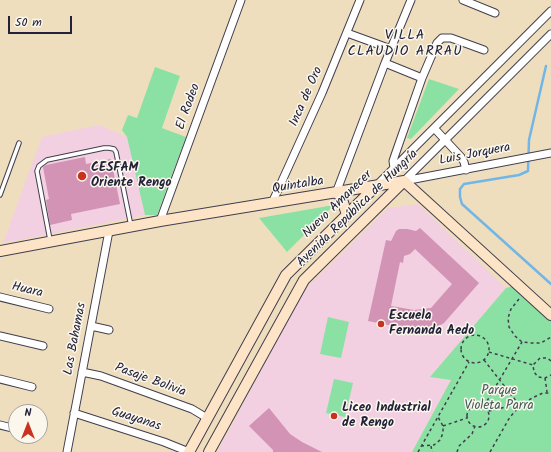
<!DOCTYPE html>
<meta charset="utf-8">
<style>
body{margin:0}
#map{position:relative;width:551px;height:452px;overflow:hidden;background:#efdebd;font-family:Kalam,sans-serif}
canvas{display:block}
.north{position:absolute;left:8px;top:404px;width:40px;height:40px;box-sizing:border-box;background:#fbf7ec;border:1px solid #a4a2a5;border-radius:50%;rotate:0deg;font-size:11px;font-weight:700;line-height:16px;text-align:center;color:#22223b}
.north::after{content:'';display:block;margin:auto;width:14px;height:18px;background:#c8321e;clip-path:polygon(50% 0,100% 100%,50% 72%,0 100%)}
.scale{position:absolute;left:8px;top:16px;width:64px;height:18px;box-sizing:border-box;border:2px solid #22223b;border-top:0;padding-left:5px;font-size:12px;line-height:14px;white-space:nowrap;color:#22223b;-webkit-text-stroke:3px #fbf7ec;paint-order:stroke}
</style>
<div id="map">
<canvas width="551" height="452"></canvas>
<div class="north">N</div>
<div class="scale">50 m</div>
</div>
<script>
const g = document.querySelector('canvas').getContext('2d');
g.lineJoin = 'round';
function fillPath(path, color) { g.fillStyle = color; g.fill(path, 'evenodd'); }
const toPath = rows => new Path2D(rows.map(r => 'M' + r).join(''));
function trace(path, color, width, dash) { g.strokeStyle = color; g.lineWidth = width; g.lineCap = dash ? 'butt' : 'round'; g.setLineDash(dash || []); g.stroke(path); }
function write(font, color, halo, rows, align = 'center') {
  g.font = font + ' Kalam,sans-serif'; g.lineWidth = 3; g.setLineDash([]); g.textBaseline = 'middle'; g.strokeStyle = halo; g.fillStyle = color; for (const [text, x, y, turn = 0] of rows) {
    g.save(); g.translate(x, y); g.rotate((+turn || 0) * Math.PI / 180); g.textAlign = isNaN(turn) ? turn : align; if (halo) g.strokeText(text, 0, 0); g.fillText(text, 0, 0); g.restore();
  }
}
fillPath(toPath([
 [99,125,127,137,145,215,3,243,42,137],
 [418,204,506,288,430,377,451,380,412,452,217,452,306,288,388,208]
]), '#f2cfe1');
fillPath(toPath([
 [155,67,180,76,162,128,186,137,157,215,145,215,127,137,122,130,128,115,137,118],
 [429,79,459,89,411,139,407,138],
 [334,205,287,252,259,218],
 [513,286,551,320,551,452,412,452,451,380,430,377,506,288],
 [328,317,349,322,341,358,320,354],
 [334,379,353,383,345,417,326,413]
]), '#8be1a4');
trace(toPath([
 [546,66,529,140,528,171,519,175,464,184,460,189,460,197,462,204,551,284]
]), '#71b6e7', 2.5);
fillPath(toPath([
 [85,157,86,164,111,159,120,204,71,214,72,220,50,225,46,200,49,199,43,167,46,165],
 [420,228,479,283,444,323,437,327,413,330,368,321,386,240,391,241,396,231,399,229,407,229,416,231],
 [415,249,452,284,431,308,414,310,391,306,400,262,403,263,404,256,410,254],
 [269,408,290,434,302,442,322,452,273,452,273,450,249,426]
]), '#d293b5');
const lane = toPath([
 [0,195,19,143],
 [50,240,37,171,39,166,47,160,104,148,109,148,114,149,116,152,131,226]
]);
const street = toPath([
 [463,0,495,13],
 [347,33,391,49],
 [385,63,422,78],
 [434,128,461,157,464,162,466,170],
 [394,168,393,161,395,155,422,78,437,43,442,38,451,38,484,50],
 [404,181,551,34],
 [404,181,551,153],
 [377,185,551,11],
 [336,193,385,63,411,0],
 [272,203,322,93,360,0],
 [160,221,241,0],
 [0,297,49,309],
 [91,326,109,330],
 [0,336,43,346],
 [82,372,101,376,192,409,207,418],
 [0,379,32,387],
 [74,413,164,442,189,452],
 [0,425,16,429],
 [67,452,109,231]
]);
const secondary = toPath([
 [404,181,551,315],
 [336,193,341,196,347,215],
 [0,251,160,221,404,181],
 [189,452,286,275,376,186],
 [209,452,304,280,404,181]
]);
trace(lane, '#413e4e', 5.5);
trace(street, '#413e4e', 9);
trace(secondary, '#413e4e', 12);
trace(toPath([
 [519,299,511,309,508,318,509,327,515,336,522,342,531,343,541,343,551,337],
 '461 349a14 14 0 1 1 28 0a14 14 0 1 1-28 0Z',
 [489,352,533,365],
 [484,360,520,406],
 [551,361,547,358,540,358,533,365,534,372,538,377,545,378,551,375],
 [545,378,547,392],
 '467 416a11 11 0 1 1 22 0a11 11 0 1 1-22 0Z',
 [484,406,522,342],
 [489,411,518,404],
 [443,426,467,418],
 [421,446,434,445,440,440,443,433,443,426,438,417],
 [431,446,432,452],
 [418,452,469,362],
 [457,452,459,446,472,434,475,426],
 [490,452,510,417,520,406,532,398,543,393,551,393]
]), '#413e4e', 1.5, [3, 3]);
trace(lane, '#fff', 3.5);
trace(street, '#fff', 7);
trace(secondary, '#fee4c6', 10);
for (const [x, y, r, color] of [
 [82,176,5,"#c8321e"],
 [381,324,4,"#c8321e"],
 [334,416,4,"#c8321e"]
]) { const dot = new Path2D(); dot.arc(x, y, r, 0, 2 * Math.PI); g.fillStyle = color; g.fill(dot); trace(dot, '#fbf7ec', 1.5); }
write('13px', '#22223b', '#fbf7ec', [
 ["Inca de Oro",307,97,-66],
 ["El Rodeo",189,107,-70],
 ["Luis Jorquera",475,155,-11],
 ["Quintalba",298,186,-9],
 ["Nuevo Amanecer",338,205,-44],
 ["Avenida República de Hungría",358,209,-44],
 ["Huara",27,291,13],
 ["Las Bahamas",76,339,-79],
 ["Pasaje Bolivia",150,381,20],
 ["Guayanas",136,420,18]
]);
write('bold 13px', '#22223b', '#fbf7ec', [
 ["CESFAM",91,169],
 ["Oriente Rengo",91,184],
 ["Escuela",389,317],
 ["Fernanda Aedo",389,332],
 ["Liceo Industrial",342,409],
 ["de Rengo",342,424]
], 'left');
write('13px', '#425b5a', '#fbf7ec', [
 ["Parque",499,392],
 ["Violeta Parra",499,407]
]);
g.letterSpacing = '1px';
write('14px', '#22223b', '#fbf7ec', [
 ["VILLA",405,37],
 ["CLAUDIO ARRAU",405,53]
]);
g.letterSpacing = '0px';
</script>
